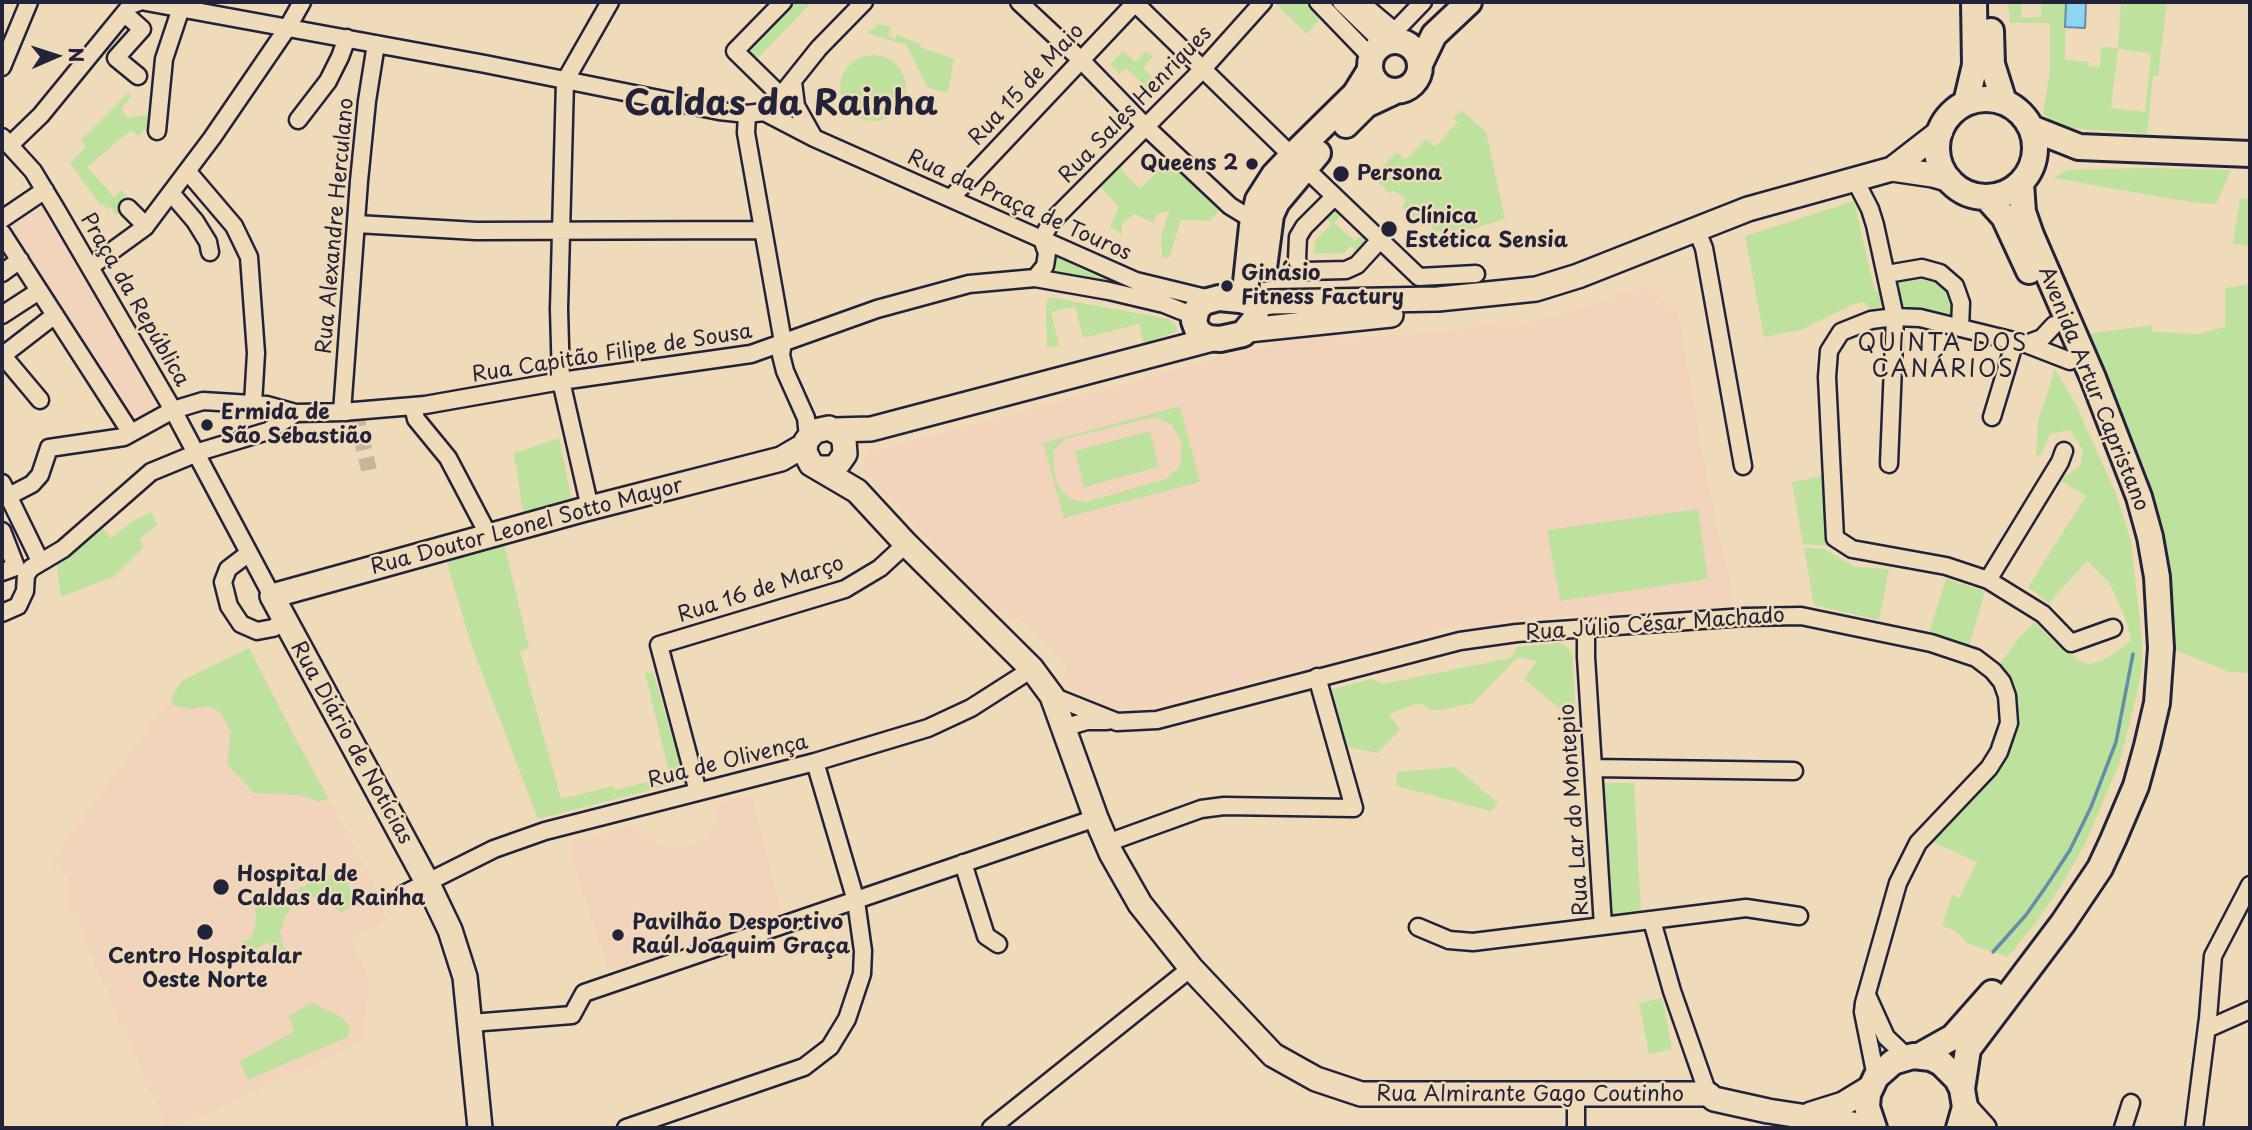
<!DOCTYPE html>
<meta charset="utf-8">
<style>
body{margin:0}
#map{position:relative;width:2252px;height:1130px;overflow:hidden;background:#efdab9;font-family:"Playpen Sans",sans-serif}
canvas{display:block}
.frame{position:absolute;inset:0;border:4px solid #22223b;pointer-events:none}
.north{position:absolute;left:21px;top:21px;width:70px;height:70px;-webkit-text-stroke:5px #efdab9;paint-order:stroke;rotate:87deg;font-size:19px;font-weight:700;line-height:28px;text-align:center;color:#22223b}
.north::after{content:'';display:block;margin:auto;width:24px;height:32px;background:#22223b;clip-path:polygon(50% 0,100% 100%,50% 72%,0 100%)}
</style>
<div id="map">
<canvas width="2252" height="1130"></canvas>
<div class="frame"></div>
<div class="north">N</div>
</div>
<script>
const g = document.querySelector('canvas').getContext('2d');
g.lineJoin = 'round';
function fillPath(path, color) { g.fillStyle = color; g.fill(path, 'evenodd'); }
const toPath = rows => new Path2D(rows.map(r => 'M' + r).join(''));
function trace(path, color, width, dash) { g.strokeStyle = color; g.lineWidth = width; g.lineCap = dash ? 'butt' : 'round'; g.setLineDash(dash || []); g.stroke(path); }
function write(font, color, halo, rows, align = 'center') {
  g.font = font + ' "Playpen Sans",sans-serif'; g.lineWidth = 5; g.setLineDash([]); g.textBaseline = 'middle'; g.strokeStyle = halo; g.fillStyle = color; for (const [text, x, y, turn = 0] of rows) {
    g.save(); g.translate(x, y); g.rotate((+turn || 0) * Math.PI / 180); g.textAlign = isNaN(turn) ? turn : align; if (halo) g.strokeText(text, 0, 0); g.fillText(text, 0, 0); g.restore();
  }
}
fillPath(toPath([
 [44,195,169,408,132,428,2,223],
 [1646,287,1660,296,1668,311,1678,310,1706,476,1734,600,1728,606,1500,621,1476,629,1461,623,1434,631,1424,638,1165,704,1132,710,1106,707,1069,688,1062,681,1066,663,1020,619,997,612,867,476,863,466,866,455,877,450,1287,340,1337,334,1339,339,1453,331,1508,321,1509,328,1553,316],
 [249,648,375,885,373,889,388,920,351,937,369,981,362,1042,209,1113,172,1128,166,1128,69,903,67,875,50,864,183,680],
 [751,794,781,913,648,959,608,970,568,843,636,825,646,838,664,847,682,847,701,841,713,827,720,802]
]), '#f2d4bc');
fillPath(toPath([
 [790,2,812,2,754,62,744,51],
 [1278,2,1310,2,1317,9,1318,21,1307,34,1276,4],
 [2008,2,2021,2,2022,18,2041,17,2041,2,2066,2,2065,60,2089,62,2089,66,2100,67,2101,47,2118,48,2121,2,2167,2,2158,76,2153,76,2147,134,2061,127,2043,114,2050,71,2050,23,2010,23],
 [2118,49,2151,53,2145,112,2111,108],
 [879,24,891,27,888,36,895,39,898,35,920,44,920,47,954,59,948,93,928,88,906,45,867,33],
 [1123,51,1135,62,1146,51,1153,57,1143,67,1153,79,1146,87,1126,68,1119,74,1110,64],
 '840 88a33 33 0 1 1 66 0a33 33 0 1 1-66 0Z',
 [129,92,132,96,121,109,127,118,147,115,147,127,139,136,131,130,87,167,114,197,121,190,129,199,126,207,116,215,111,207,107,209,103,204,100,205,70,163,86,147,81,140],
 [1462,111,1486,132,1505,219,1472,229,1436,232,1424,220,1419,224,1402,207,1406,200,1393,190,1390,194,1372,177,1397,152,1405,160,1426,139,1435,147,1458,122,1453,118],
 [1167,162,1220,210,1209,221,1181,220,1169,258,1162,258,1161,237,1169,212,1157,213,1154,223,1134,214,1122,224,1121,236,1118,231,1110,227,1119,207,1100,186,1122,163,1122,171,1140,189],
 [2145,168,2231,170,2216,204,2189,202,2054,178,2066,170],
 [2240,198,2250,199,2250,246,2233,244],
 [1854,201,1875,292,1882,288,1885,301,1880,307,1870,309,1864,302,1854,304,1801,330,1764,337,1745,236],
 [1330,208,1341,215,1334,223,1355,241,1362,234,1368,239,1368,246,1360,254,1351,246,1344,253,1313,254,1316,240,1331,224,1324,216],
 [1055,250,1193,297,1186,305,1045,275,1054,259],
 [1921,275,1936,279,1947,287,1953,303,1952,322,1902,313,1895,280],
 [2250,284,2250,673,2229,672,2173,649,2172,583,2168,551,2146,472,2087,334,2152,325,2152,332,2199,334,2225,327,2225,288],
 [1049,297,1169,319,1176,325,1177,331,1144,344,1139,324,1083,338,1075,306,1051,312,1059,345,1047,348,1046,304],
 [2055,369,2075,403,2115,491,2131,541,2142,640,2142,666,2138,690,2119,764,2085,844,2064,881,2037,921,2008,957,1967,943,1956,931,1942,926,1952,895,1959,898,1977,862,1930,841,2014,731,2018,715,2017,698,2009,680,1999,666,2018,639,2035,622,2049,637,2080,661,2089,664,2104,660,2131,641,2125,617,2109,582,2087,561,2049,603,2028,587,2086,496,2060,480,2080,466,2083,450,2070,430,2050,434,2041,454,2036,457,2038,421],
 [1180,406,1200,482,1064,518,1043,443],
 [1155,417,1172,425,1182,443,1180,466,1166,479,1086,502,1070,499,1057,485,1054,470,1053,451,1065,439],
 [1150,431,1159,467,1084,487,1075,451],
 [559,438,572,502,523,516,517,470,513,454],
 [1822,476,1830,546,1803,544,1792,482],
 [1698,509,1708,579,1560,601,1547,530],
 [151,512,157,525,139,540,144,547,115,576,61,597,56,560,100,525,111,538,131,522],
 [504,543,529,648,520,651,561,799,614,786,615,790,670,776,645,673,653,672,685,781,538,819,471,644,446,559],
 [1804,548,1824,549,1855,567,1889,569,1879,620,1814,605],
 [1946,579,1985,591,1969,646,1929,633],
 [1559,643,1565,645,1572,652,1576,715,1569,716,1524,679,1537,661,1518,657,1473,703,1440,710,1431,710,1419,703,1389,714,1400,730,1378,753,1342,746,1328,694,1330,690,1372,679,1383,684,1511,658,1517,647],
 [249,648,296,740,329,799,319,802,300,795,254,793,227,764,231,732,220,712,209,706,190,709,172,705,173,694,183,680],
 [1455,767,1498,803,1491,811,1396,786,1397,772],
 [1605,783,1634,783,1641,916,1610,918,1599,786],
 [342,870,357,904,341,912,317,896,295,902,285,917,280,932,282,943,288,954,277,960,269,942,245,954,240,943,251,938,256,925,255,907],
 [1662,998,1672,1049,1649,1054,1639,1003],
 [312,1003,343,1018,350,1027,348,1037,248,1080,240,1061,295,1031,288,1016]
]), '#bee29d');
const water = toPath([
 [2066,2,2086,2,2085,28,2065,27,2066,2]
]);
fillPath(water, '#8dd6ef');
trace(water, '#628ea7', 2);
trace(toPath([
 [1993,952,2026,915,2047,885,2070,850,2091,807,2116,742,2133,654]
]), '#628ea7', 3.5);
trace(toPath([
 [355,411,369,470]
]), '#c6b5a0', 16, [16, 8]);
const street = toPath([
 [146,2,485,64,719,111,747,114,764,112],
 [1019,2,1080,59,1146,127,1230,206,1253,220],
 [1134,2,1292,156],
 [1318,2,1371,57],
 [1341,2,1374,34,1387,41],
 [1360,2,1391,28,1397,29,1423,2],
 [125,14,142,29,116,58,138,76],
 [376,44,367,101,359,181,342,412,425,405,561,381,751,354,877,309,969,284,1035,278,1109,291,1164,304,1194,316],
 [2,67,29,2],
 [793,82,796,106,814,138],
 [781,96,735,51,783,2],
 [764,112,814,138,1136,281,1210,299],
 [764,112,775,103,819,48,864,2],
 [747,114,746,133,783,342,781,355,785,371,806,418,808,437],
 [298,120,328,81,340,57,347,38],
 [157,131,164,59,181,8],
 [2,137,33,171,56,209,173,410,272,596],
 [10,145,41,115,131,5,139,2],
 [1304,167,1419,277,1476,274],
 [188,172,234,226,249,257,256,353,253,404],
 [1855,180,1870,209,1875,225,1895,317,1889,464],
 [171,193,195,221,208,242,210,252],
 [1334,197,1304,227,1298,237,1297,259,1299,267,1306,271,1346,270,1357,265,1379,241],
 [951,198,1136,2],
 [128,208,146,226],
 [2,219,45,190],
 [357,224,476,231,762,230],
 [1696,229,1704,248,1743,466],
 [2,233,131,433],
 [1042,239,1051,222,1202,70,1263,2],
 [90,267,145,227,151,219,212,138,288,27,302,2],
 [2,273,20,260],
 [1887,274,1922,268,1940,273,1955,286,1961,303,1960,328],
 [1035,278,1045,266,1047,253,1042,239],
 [2,315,39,291],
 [2026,344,2042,338,2054,325],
 [2,356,55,315],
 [3,356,40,400],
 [2070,361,2026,344,1920,318,1895,317,1871,320,1841,332,1829,351,1827,377,1835,538,1852,549,1946,566,1988,580,2043,614,2071,643,2113,628],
 [413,406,416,419,448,458,489,536],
 [1992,417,2015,341],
 [2,483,40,561],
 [7,497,32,484,40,475,49,448,124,437,173,410,203,401,267,405,296,413,347,412],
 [590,508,561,381,559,309,565,81,610,2],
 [2,531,16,567,2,572],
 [249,553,228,569,223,582,229,606,241,624,257,631,273,628,285,621],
 [1988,580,2060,462,2064,451],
 [2,613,18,606,25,591,26,575,31,568,63,549,151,472,202,451,268,431,296,413],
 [1052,696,1117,722,1157,720,1460,641,1517,633,1745,617,1801,616,1931,643,1976,658,1993,671,2002,682,2007,696,2009,723,1999,752,1989,768,1918,843,1898,883,1864,1003,1863,1012,1876,1077],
 [1065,734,1073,725,1087,721,1107,721],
 [1593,768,1794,771],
 [698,792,659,645,845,589,880,568,906,544],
 [1107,843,1201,809,1224,806,1354,808,1317,677],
 [963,863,986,936,998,944],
 [404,894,494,849,545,831,815,762,928,728,971,708,1032,669],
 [1652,921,1672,991,1708,1094],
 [1603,926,1746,908,1799,916],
 [1418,927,1449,940,1473,942,1603,926,1586,657,1586,628],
 [1867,995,1886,1037,1907,1057],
 [471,1023,572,1015,584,993,1096,818],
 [2207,1029,2250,1010],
 [626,1128,804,1067,830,1047,847,1019,862,974,863,951,856,901,815,762],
 [991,1128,1191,968],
 [1576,1128,1576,1096],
 [2123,1128,2131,1103],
 [2194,1128,2208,1018,2213,956,2250,885]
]);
const secondary = toPath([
 [1892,169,1933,175,1950,180],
 [1257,304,1271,302,1438,299,1536,289,1578,276,1748,209,1892,169,1941,131],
 [1248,330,1391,315],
 [834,430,871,429,1213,339],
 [819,468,833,468,838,464,845,454,844,440,840,434,829,428,815,431,806,441,805,452,811,464,857,491,906,544,1032,669,1052,696,1096,818,1111,853,1140,904,1191,968,1273,1055,1316,1079,1361,1094,1708,1094,1714,1099,1768,1111,1873,1127],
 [1965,1107,1984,1128],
 [1811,1114,1843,1104,1871,1087],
 [480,1128,465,977,450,930,427,882,272,596,582,510,781,459,805,445]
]);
const primary = toPath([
 [1991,31,1992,64,2004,102],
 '1370 66a25 25 0 1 1 50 0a25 25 0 1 1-50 0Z',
 [1420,64,1434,35,1469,2],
 '1937 148a49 49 0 1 1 98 0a49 49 0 1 1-98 0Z',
 [1966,103,1975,65,1974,2],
 [1346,125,1366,105,1396,91],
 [2031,128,2079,147,2250,154],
 [1986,197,2004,217,2029,271],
 [1264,268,1271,215,1277,202,1318,153],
 [1219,298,1250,301,1257,304,1255,319,1243,334,1220,339,1208,338,1198,332,1194,321,1197,309,1204,302,1219,298],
 [1244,301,1252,226,1258,200,1274,175,1292,156,1355,94,1370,70],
 [1919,1056,1953,1037,1992,993],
 [1962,1089,1968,1049,2063,923,2100,868,2113,840,2136,786,2147,746,2157,703,2161,648,2157,577,2150,537,2139,497,2093,378,2031,235,2023,212,2021,183],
 [1874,1128,1867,1107,1868,1094,1876,1077,1893,1062,1913,1056,1931,1058,1941,1063,1957,1079,1962,1089,1965,1107,1959,1128]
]);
trace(street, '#22223b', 21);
trace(secondary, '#22223b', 28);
trace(primary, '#22223b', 30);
trace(street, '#efdab9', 16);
trace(secondary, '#efdab9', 23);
trace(primary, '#efdab9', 24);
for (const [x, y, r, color] of [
 [1252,164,7,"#22223b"],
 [1341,174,9,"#22223b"],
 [1389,229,9,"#22223b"],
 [1227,286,7,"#22223b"],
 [207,425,7,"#22223b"],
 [221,887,9,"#22223b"],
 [205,932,9,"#22223b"],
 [618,935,7,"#22223b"]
]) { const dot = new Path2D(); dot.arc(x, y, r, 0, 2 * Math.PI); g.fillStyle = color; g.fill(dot); trace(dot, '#efdab9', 2.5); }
write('21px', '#22223b', '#efdab9', [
 ["Rua 15 de Maio",1027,85,-47],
 ["Rua Sales Henriques",1136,105,-46],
 ["Rua da Praça de Touros",1019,206,24],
 ["Rua Alexandre Herculano",336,226,-85],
 ["Praça da República",134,300,60],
 ["Rua Capitão Filipe de Sousa",612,354,-9],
 ["Avenida Artur Capristano",2093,389,68],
 ["Rua Doutor Leonel Sotto Mayor",527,527,-15],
 ["Rua 16 de Março",761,590,-18],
 ["Rua Júlio César Machado",1655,625,-4],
 ["Rua Diário de Notícias",351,743,61],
 ["Rua de Olivença",728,762,-14],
 ["Rua Lar do Montepio",1575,810,-94],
 ["Rua Almirante Gago Coutinho",1530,1095]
]);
write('bold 21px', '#22223b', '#efdab9', [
 ["Queens 2",1238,164,"right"],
 ["Persona",1357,174],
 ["Clínica",1405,217],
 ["Estética Sensia",1405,241],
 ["Ginásio",1241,274],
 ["Fitness Factury",1241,298],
 ["Ermida de",221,413],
 ["São Sebastião",221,437],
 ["Hospital de",237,875],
 ["Caldas da Rainha",237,899],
 ["Pavilhão Desportivo",632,923],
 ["Raúl Joaquim Graça",632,947],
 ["Centro Hospitalar",205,957,"center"],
 ["Oeste Norte",205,981,"center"]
], 'left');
g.letterSpacing = '2px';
write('23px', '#22223b', '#efdab9', [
 ["QUINTA DOS",1943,345],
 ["CANÁRIOS",1943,371]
]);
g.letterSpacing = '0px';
write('bold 35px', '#22223b', '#efdab9', [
 ["Caldas da Rainha",781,105]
]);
</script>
